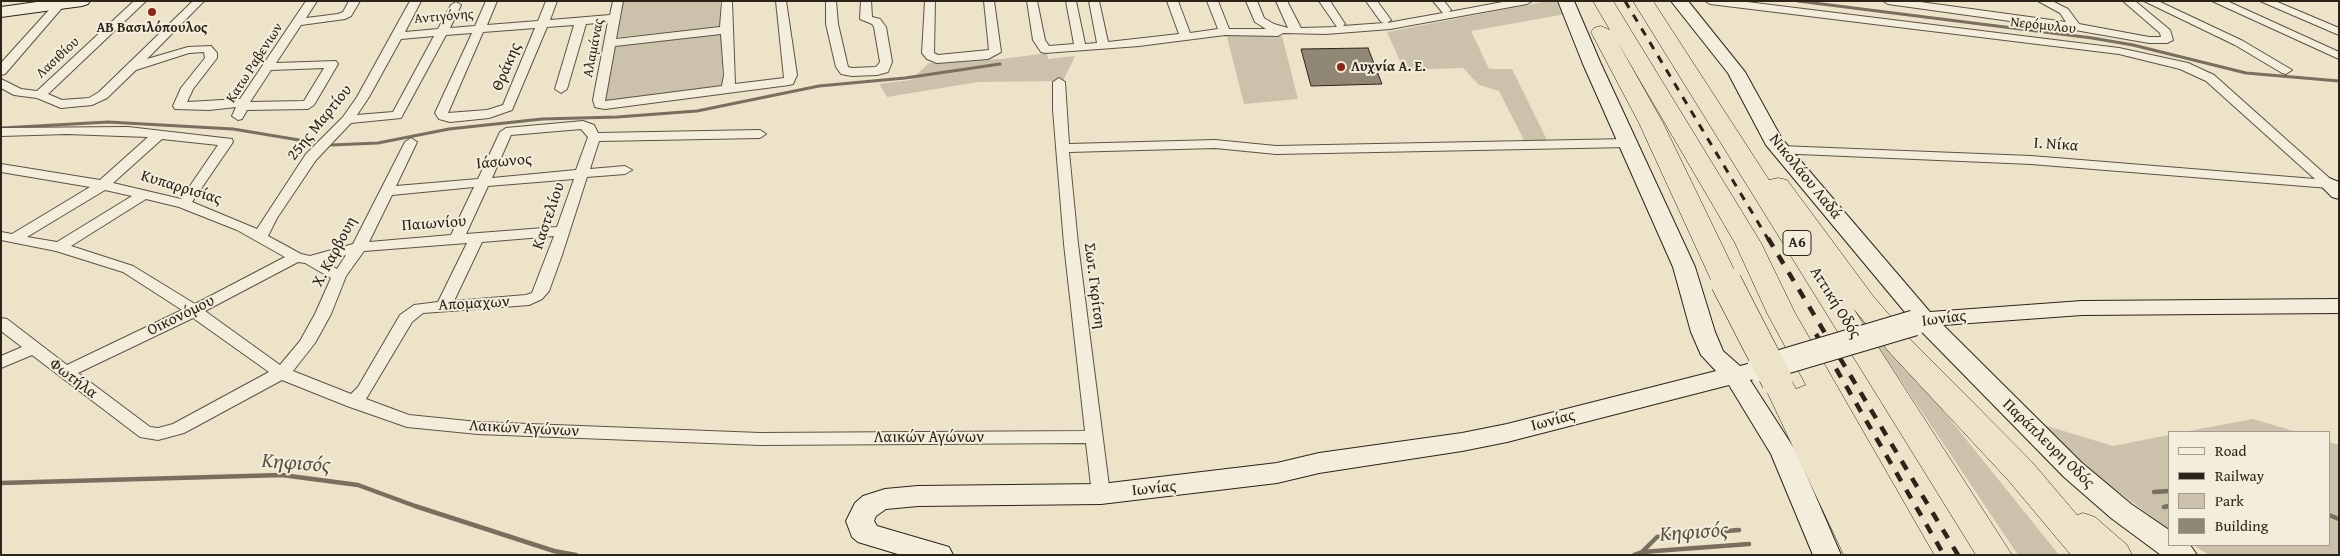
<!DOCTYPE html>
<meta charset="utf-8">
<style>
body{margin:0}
#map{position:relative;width:2340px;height:556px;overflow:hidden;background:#ede3c9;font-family:"Gentium Book Plus",serif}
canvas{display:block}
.frame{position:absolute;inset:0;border:2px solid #2d2319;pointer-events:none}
.legend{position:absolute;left:2168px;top:431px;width:162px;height:115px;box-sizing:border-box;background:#f3eddc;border:1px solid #a49c8e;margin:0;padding:6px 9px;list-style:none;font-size:15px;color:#2d2319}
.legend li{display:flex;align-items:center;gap:10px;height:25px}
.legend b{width:25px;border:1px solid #a49c8e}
</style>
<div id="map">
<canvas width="2340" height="556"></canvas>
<div class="frame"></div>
<ul class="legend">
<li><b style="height:6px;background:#f3eddc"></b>Road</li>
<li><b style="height:6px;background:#2d2319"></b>Railway</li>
<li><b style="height:14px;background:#ccc2ab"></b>Park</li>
<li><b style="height:14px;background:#918775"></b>Building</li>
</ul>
</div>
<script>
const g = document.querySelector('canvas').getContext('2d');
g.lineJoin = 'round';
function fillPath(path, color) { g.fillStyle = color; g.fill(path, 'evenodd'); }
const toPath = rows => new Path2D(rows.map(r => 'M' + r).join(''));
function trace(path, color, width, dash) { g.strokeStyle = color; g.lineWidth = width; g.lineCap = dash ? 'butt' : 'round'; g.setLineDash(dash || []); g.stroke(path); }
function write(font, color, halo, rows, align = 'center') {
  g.font = font + ' "Gentium Book Plus",serif'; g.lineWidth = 4; g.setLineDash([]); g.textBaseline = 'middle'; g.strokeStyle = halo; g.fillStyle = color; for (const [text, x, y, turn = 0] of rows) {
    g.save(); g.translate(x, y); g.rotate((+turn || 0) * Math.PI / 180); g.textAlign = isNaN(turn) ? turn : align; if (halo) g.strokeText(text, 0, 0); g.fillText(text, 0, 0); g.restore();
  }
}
fillPath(toPath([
 [621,1,720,1,720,27,612,38],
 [1548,1,1567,1,1572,13,1471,31,1489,69,1512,69,1548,142,1525,142,1499,91,1479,85,1463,68,1404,70,1387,32],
 [721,33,723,86,599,101,612,44],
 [1247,35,1282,36,1298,99,1244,104,1227,37],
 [1047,53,1048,59,1075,56,1063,81,978,82,887,97,879,84,911,80,929,63,1002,59],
 [1800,230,1900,357,2059,555,2018,555],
 [2253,419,2297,432,2183,432],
 [2044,425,2113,446,2169,435,2169,530,2095,474],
 [2329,442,2339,445,2339,555,2209,555,2193,545,2329,545]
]), '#ccc2ab');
trace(toPath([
 [1798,1,2092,38,2133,45,2246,73,2339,81],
 [1,128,108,122,233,129,311,142],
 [332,145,378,143,449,129,542,119,617,117,697,111,819,86,905,78,1000,64]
]), '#796f5f', 3);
trace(toPath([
 [1,483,282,475,358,485,415,506,554,551,576,555],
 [2154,492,2169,491],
 [2164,507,2169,506],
 [2329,515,2339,519],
 [1642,552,1657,537,1739,530],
 [1634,555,1642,552,1749,544]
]), '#796f5f', 4.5);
const building = toPath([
 [1368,48,1382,84,1311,86,1301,49,1368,48]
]);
fillPath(building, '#918775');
trace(building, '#2d2319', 1);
const street = toPath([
 [57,1,68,1,5,74,1,75,1,63,57,1],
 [134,1,146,1,48,94,62,100,89,98,99,92,193,1,204,1,147,59,188,47,211,46,217,53,217,58,193,89,187,102,240,99,306,1,317,1,306,18,338,14,343,12,349,1,360,1,351,16,345,19,301,25,276,63,336,61,338,64,314,105,308,109,247,110,242,119,238,120,232,116,236,107,209,110,175,109,173,106,181,88,205,58,204,52,189,53,136,70,107,98,92,105,61,108,37,98,14,95,1,88,1,79,21,89,37,91,134,1],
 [324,68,304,101,250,102,271,70,324,68],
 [410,1,421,1,405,32,438,29,451,5,456,2,461,5,450,28,475,26,486,1,497,1,487,25,538,21,546,1,557,1,550,20,610,15,613,1,623,1,616,39,720,27,722,1,732,1,735,84,784,78,776,1,786,1,797,75,793,84,789,85,605,109,599,108,595,107,593,100,608,22,586,24,567,89,561,93,555,89,574,25,547,27,512,110,489,118,450,122,439,119,435,113,472,33,446,35,401,118,351,123,316,160,277,218,268,236,301,254,310,256,353,244,405,142,411,138,417,142,396,186,478,179,500,132,506,128,583,121,594,125,598,133,760,130,766,134,760,138,599,141,590,169,625,166,632,170,625,174,587,177,562,255,549,291,542,299,529,305,423,313,412,322,366,399,409,415,478,422,760,433,1085,431,1064,244,1053,110,1053,82,1059,78,1065,82,1069,144,1215,140,1276,146,1628,139,1634,143,1628,147,1276,154,1215,148,1069,152,1078,244,1110,494,1107,499,1101,501,1095,499,1092,494,1086,443,760,445,478,434,407,427,347,406,282,380,184,433,158,440,140,437,32,355,1,368,1,356,22,347,1,331,1,318,7,319,67,365,182,310,123,272,56,251,1,240,1,232,12,234,90,187,1,172,1,164,100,180,148,137,67,134,1,136,1,128,128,127,232,139,233,142,192,202,257,229,306,154,343,117,357,97,410,1],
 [535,28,503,105,487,110,448,113,483,32,535,28],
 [721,34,724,75,722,86,605,101,615,46,721,34],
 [434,36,393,112,357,115,369,97,401,39,434,36],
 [581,129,588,137,576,170,492,178,511,135,581,129],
 [162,139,218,145,181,199,113,183,162,139],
 [574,179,557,227,466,234,488,186,574,179],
 [474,187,451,235,369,242,392,195,474,187],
 [105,190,132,196,57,242,27,237,105,190],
 [146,199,179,207,237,230,285,257,195,304,133,266,71,246,146,199],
 [554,236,532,293,526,295,454,301,482,242,554,236],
 [467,243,438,302,414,305,400,315,358,387,351,394,293,371,315,343,331,314,346,276,364,251,467,243],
 [346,255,337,269,323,261,346,255],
 [298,262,305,263,331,278,315,314,300,341,280,365,205,311,298,262],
 [193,318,269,372,173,424,158,428,150,427,78,373,193,318],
 [826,1,836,1,838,24,848,67,852,68,876,67,880,62,874,27,872,24,860,19,861,1,871,1,872,17,880,19,886,27,892,62,888,72,877,75,852,76,841,74,836,67,826,24,826,1],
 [925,1,935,1,934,53,938,55,989,50,984,1,994,1,1001,52,988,59,937,63,927,59,922,53,925,1],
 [1027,1,1037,1,1045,40,1049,46,1074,44,1066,1,1076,1,1085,44,1097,43,1089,1,1099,1,1108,42,1179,34,1167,1,1178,1,1190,33,1218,29,1207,1,1218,1,1229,29,1266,29,1255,22,1246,1,1257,1,1264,18,1274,24,1288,28,1276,1,1287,1,1301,28,1337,27,1319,1,1330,1,1345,24,1343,26,1384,23,1381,22,1366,1,1377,1,1391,20,1387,23,1443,13,1433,1,1444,1,1451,10,1449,12,1508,1,1532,1,1527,4,1390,29,1326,34,1283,33,1278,36,1225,35,1139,46,1045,53,1041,52,1033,40,1027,1],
 [1705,1,1739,1,2119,48,2188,63,2214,75,2336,184,2329,188,2031,164,1775,153,1773,150,1780,146,2031,156,2315,179,2206,81,2180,69,2119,54,1710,4,1705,1],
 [1883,1,1913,1,2066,22,2060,13,2038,1,2052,1,2068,9,2079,24,2149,37,2161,37,2160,33,2123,1,2135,1,2170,30,2173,40,2167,43,2149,43,2075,30,1888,4,1883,1],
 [2144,1,2158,1,2243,41,2292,70,2286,74,2282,73,2235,45,2144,1],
 [2212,1,2227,1,2339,52,2339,59,2212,1],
 [2260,1,2275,1,2339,28,2339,35,2260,1]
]);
const secondary = toPath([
 [44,1,90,1,88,4,82,6,1,17,1,7,44,1],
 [1558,1,1574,1,1601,64,1695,267,1715,332,1723,351,1740,366,1759,361,1768,363,1771,369,1768,375,1750,380,1797,453,1841,555,1813,555,1771,454,1729,385,1507,442,1462,451,1319,473,1277,483,1101,504,918,506,886,509,876,516,874,521,877,526,949,547,953,555,901,555,858,542,852,537,846,521,855,503,863,496,885,489,918,486,1101,484,1277,463,1319,453,1462,433,1507,424,1716,371,1701,355,1691,332,1673,267,1583,64,1558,1],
 [1671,1,1688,1,1745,72,1782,139,1930,312,2082,301,2339,299,2339,313,2082,315,1943,325,2082,463,2131,504,2169,530,2169,545,2190,545,2197,555,2161,555,2111,518,2064,477,1920,330,1907,328,1903,323,1909,317,1766,145,1728,73,1671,1],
 [2329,178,2339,182,2339,199,2332,197,2319,184,2322,180,2329,178]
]);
const highway = toPath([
 [1593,1,1613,1,1761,243,1795,313,1934,555,1844,555,1762,381,1766,374,1777,371,1788,374,1796,389,1806,385,1767,313,1735,243,1617,41,1663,123,1740,282,1736,288,1726,291,1716,288,1712,282,1639,123,1591,32,1594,28,1601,26,1610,30,1593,1],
 [1633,1,1653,1,1769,180,1778,178,1787,180,1873,296,1910,339,2032,462,2077,515,2083,513,2095,517,2127,545,2132,555,2071,555,2008,480,1890,353,1853,308,2012,555,1976,555,1633,1]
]);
trace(street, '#5d5345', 2);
trace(secondary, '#2d2319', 2);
trace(highway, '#2d2319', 1);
fillPath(street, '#f3eddc');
fillPath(secondary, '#f3eddc');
fillPath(highway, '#ede3c9');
trace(toPath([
 [1625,1,1768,239]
]), '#2d2319', 3, [8, 8]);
trace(toPath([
 [1768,238,1958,555],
 [1816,334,1944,555]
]), '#2d2319', 4.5, [10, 10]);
const secondaryBridge = toPath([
 [1759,369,1914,323]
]);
const highwayBridge = toPath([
 [1726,282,1777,381]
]);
trace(secondaryBridge, '#2d2319', 27, []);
trace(highwayBridge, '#2d2319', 32, []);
trace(secondaryBridge, '#f3eddc', 25);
trace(highwayBridge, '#ede3c9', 31);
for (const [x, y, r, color] of [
 [152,12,5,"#8f2418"],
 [1341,67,5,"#8f2418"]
]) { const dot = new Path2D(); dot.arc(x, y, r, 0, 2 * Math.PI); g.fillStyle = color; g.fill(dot); trace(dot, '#f3eddc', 2); }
write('14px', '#2d2319', '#f3eddc', [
 ["Αντιγόνης",444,17,-5],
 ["Νερόμυλου",2043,26,6],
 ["Αλαμάνας",594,48,-79],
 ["Λασιθίου",58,58,-43],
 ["Κατω Ραβενιων",255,63,-57]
]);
write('bold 14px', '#2d2319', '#f3eddc', [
 ["ΑΒ Βασιλόπουλος",152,28],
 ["Λυχνία A. E.",1351,67,"left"]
]);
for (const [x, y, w] of [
 [1797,243,28]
]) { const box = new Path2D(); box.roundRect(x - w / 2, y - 12.5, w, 25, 4); g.fillStyle = '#f3eddc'; g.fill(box); trace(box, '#2d2319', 1); }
write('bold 15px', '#2d2319', null, [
 ["Α6",1797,243]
]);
write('16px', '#2d2319', '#f3eddc', [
 ["Θράκης",507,67,-67],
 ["25ης Μαρτίου",320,123,-51],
 ["Ι. Νίκα",2056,145,4],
 ["Ιάσωνος",504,162,-5],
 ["Νικολάου Λαδά",1805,177,51],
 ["Κυπαρρισίας",181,188,17],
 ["Καστελίου",549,216,-71],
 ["Παιωνίου",434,224,-4],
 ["Χ. Καρβουη",335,252,-62],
 ["Σωτ. Γκρίτση",1094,286,83],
 ["Αττική Οδός",1835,303,58],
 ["Απομαχων",474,304,-3],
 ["Οικονόμου",181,316,-26],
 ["Ιωνίας",1944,319,-7],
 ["Φωτήλα",73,379,37],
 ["Ιωνίας",1553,421,-15],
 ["Λαικών Αγώνων",524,429,3],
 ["Λαικών Αγώνων",929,438],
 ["Παράπλευρη Οδός",2048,444,44],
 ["Ιωνίας",1154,489,-6]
]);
write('italic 21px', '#594f42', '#f3eddc', [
 ["Κηφισός",296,464,4],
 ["Κηφισός",1694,533,-4]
]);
</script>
